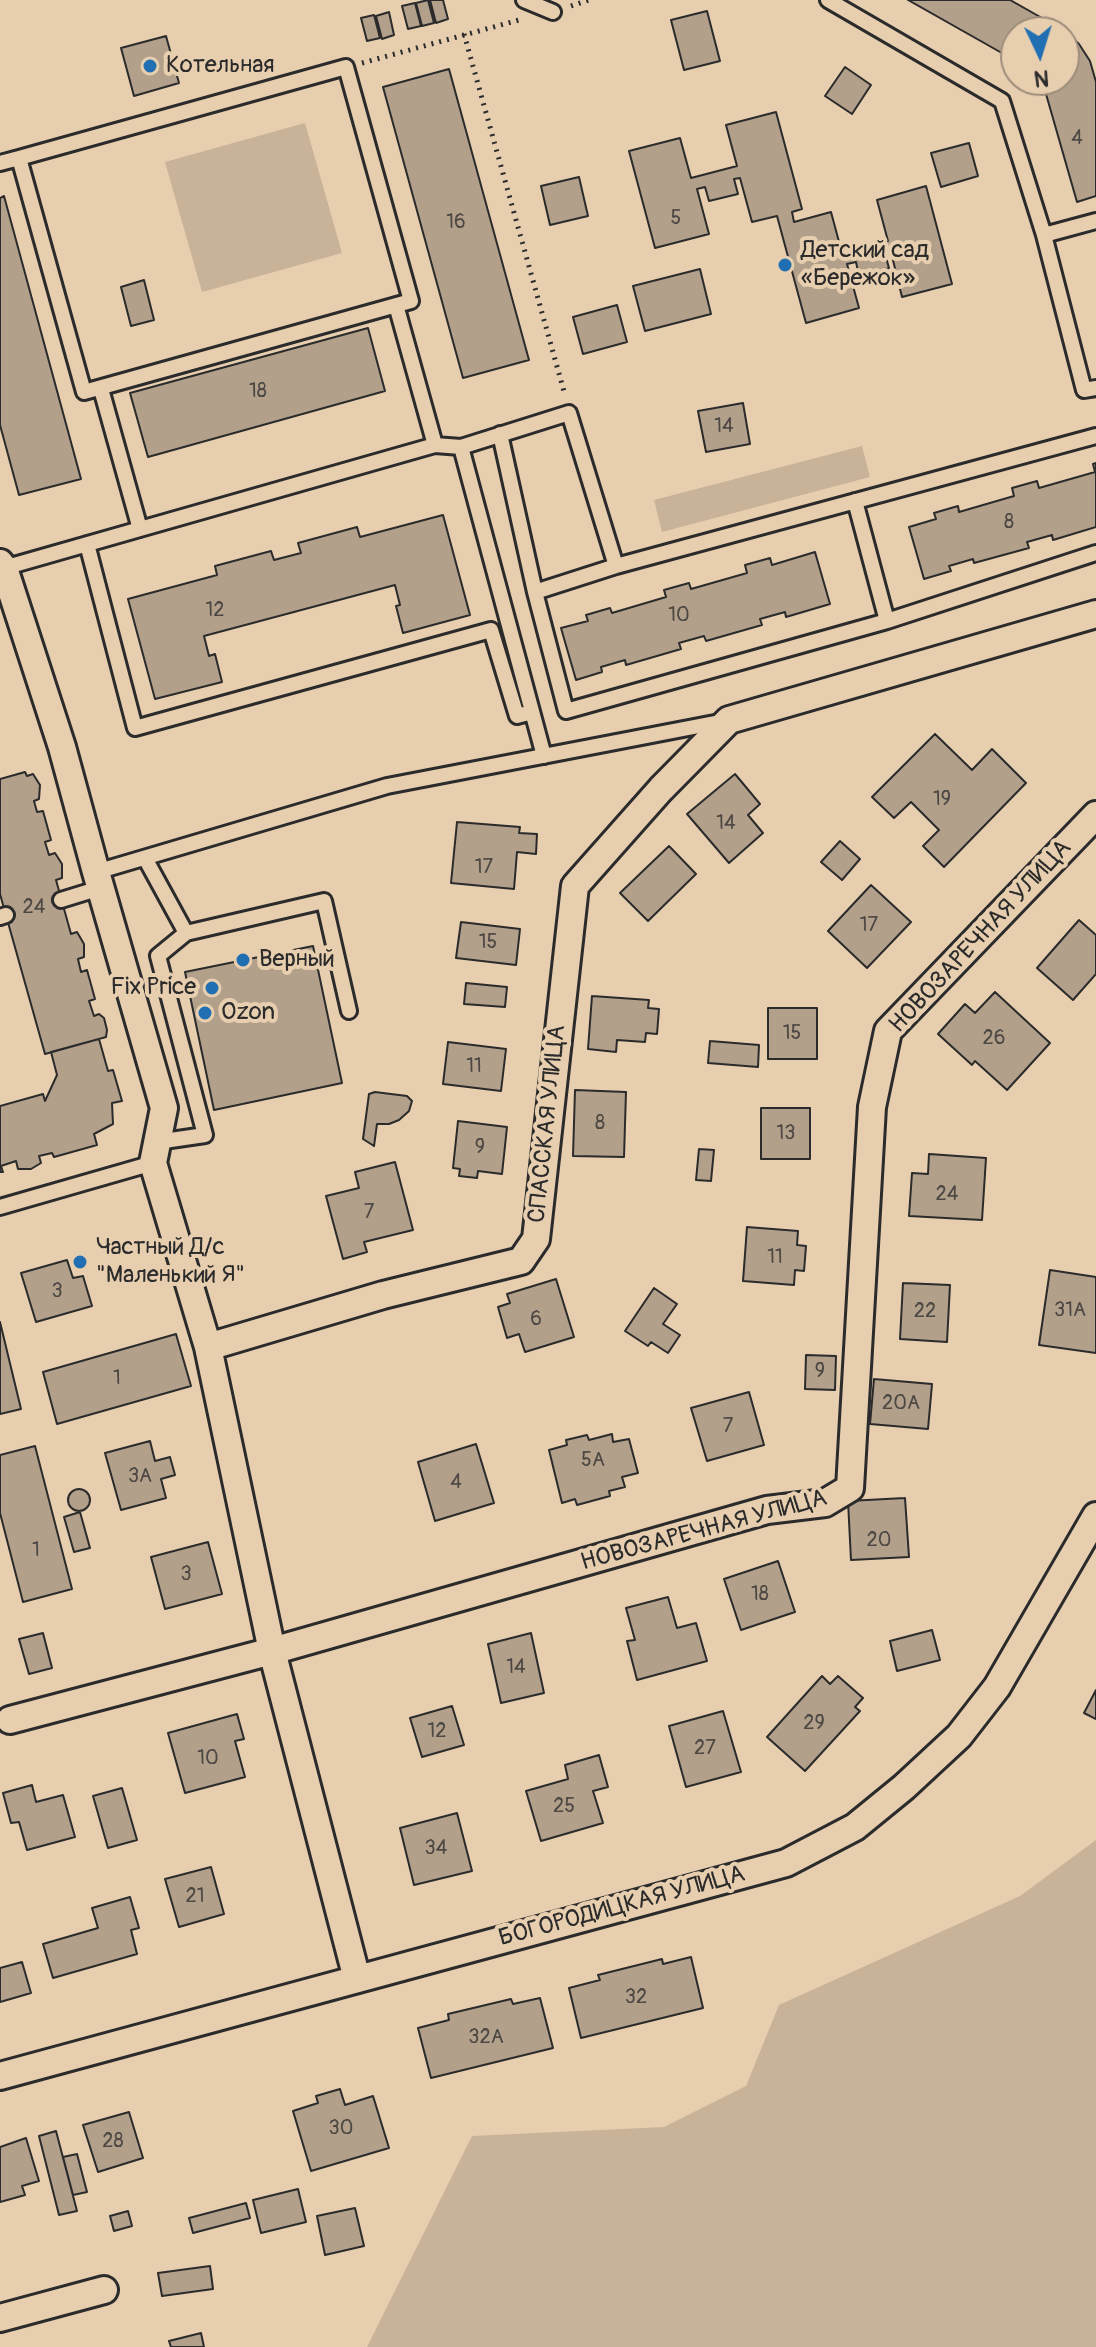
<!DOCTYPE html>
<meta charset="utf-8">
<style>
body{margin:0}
#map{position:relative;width:1096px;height:2347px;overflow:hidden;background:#e7ceaf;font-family:Pangolin,sans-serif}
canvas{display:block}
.north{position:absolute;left:1000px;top:16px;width:80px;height:80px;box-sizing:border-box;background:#e7ceaf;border:2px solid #9c8d7a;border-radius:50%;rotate:176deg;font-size:22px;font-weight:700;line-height:32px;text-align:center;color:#2b2b2b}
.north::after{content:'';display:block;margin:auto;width:28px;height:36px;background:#1f6fb2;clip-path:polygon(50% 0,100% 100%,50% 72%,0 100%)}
</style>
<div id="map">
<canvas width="1096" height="2347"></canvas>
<div class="north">N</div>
</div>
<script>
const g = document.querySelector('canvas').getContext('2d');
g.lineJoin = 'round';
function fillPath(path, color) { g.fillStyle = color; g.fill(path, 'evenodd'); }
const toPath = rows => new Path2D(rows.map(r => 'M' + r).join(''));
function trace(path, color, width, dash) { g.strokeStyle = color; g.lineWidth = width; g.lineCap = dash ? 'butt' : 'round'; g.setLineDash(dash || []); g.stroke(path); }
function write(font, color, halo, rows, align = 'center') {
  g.font = font + ' Pangolin,sans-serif'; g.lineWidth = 8; g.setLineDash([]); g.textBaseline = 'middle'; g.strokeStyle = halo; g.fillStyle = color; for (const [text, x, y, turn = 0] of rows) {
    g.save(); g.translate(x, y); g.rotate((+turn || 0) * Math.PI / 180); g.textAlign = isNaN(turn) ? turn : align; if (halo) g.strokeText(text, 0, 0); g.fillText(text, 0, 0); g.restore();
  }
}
fillPath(toPath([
 [305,123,342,253,202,292,165,162],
 [862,446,870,477,662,532,654,500],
 [1096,1840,1096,2347,367,2347,472,2136,664,2127,746,2086,779,2005,1020,1896]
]), '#c8b399');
const building = toPath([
 [428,0,434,23,422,26,416,3,428,0],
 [430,0,443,0,448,19,436,23,430,0],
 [908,0,1010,0,1065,31,1079,44,1090,61,1096,82,1096,196,1077,202,1042,80,1064,80,1064,32,1016,32,1016,61,908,0],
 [415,3,421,26,408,29,402,6,415,3],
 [707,11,720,61,684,70,671,20,707,11],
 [389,12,394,35,382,39,376,16,389,12],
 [374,15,380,38,367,41,361,18,374,15],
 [166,36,179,83,134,96,121,48,166,36],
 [845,67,871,85,852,114,825,96,845,67],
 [449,69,529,360,463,378,383,87,449,69],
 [776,112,802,209,792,212,794,222,831,212,842,253,888,241,877,200,926,186,952,284,902,297,891,252,885,254,889,268,859,276,856,262,847,264,859,308,806,323,777,216,752,222,740,178,734,179,738,194,709,201,705,187,697,189,709,234,655,248,629,151,680,138,691,178,737,166,726,125,776,112],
 [969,143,978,176,941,187,931,153,969,143],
 [579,177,588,216,550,225,541,186,579,177],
 [4,196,81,479,19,495,0,425,0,198,4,196],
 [700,269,711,314,645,331,633,286,700,269],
 [144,280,154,320,131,326,121,287,144,280],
 [617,305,627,342,583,354,573,317,617,305],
 [368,328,385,391,148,457,130,393,368,328],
 [743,403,750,444,706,452,698,411,743,403],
 [1096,463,1096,527,1053,540,1052,535,1027,542,1029,548,974,563,973,559,949,566,951,571,924,579,909,527,936,519,934,513,958,506,959,512,1014,496,1012,488,1037,481,1039,488,1095,472,1093,464,1096,463],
 [443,515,470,615,403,633,396,606,400,605,395,585,204,636,209,656,215,654,222,682,155,699,128,599,217,575,215,566,271,551,274,560,301,553,298,543,357,527,360,537,443,515],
 [815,552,830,604,786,617,785,612,760,619,762,625,706,641,704,636,679,643,681,649,626,665,625,660,601,667,602,672,576,680,561,628,588,621,586,615,610,608,612,613,666,597,664,590,689,583,691,589,747,573,745,565,770,558,772,565,815,552],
 [935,734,972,770,992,749,1026,783,944,867,923,846,939,830,911,802,894,818,872,797,935,734],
 [25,772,27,776,33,774,40,785,39,799,34,801,37,812,43,811,51,840,45,842,49,855,55,853,62,864,62,878,56,880,71,934,77,932,84,944,84,957,78,959,81,972,87,970,95,999,89,1001,94,1016,99,1014,104,1018,107,1030,106,1037,45,1054,0,894,0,779,25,772],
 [735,774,760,804,748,815,763,833,729,863,687,814,735,774],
 [457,822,520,827,519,833,537,834,536,854,517,852,514,889,451,883,457,822],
 [840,841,860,859,842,880,821,862,840,841],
 [669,846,696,874,648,921,620,893,669,846],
 [871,885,911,922,867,968,828,931,871,885],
 [1079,920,1096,935,1096,974,1073,1000,1037,968,1079,920],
 [461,922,520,929,516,965,456,958,461,922],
 [313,946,342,1083,214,1110,185,972,313,946],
 [466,983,507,987,505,1007,464,1004,466,983],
 [995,992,1050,1043,1007,1090,975,1061,972,1065,938,1034,965,1004,975,1013,995,992],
 [592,996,649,1000,648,1008,659,1009,657,1034,646,1033,645,1042,617,1040,616,1052,588,1049,592,996],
 [768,1008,817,1008,817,1059,768,1059,768,1008],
 [99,1039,108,1071,113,1070,122,1101,112,1103,113,1124,94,1134,97,1145,54,1157,52,1153,39,1156,41,1163,31,1169,18,1169,16,1161,1,1166,3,1172,0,1172,0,1106,43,1094,45,1101,57,1075,51,1052,99,1039],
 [710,1041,759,1045,758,1067,708,1063,710,1041],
 [448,1042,506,1049,501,1091,443,1084,448,1042],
 [575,1090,626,1092,624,1157,573,1156,575,1090],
 [375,1092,407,1096,412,1101,409,1111,399,1120,389,1124,377,1124,374,1146,363,1139,369,1094,375,1092],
 [761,1108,810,1108,810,1159,761,1159,761,1108],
 [458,1121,507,1127,502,1174,478,1171,477,1178,459,1176,460,1169,453,1168,458,1121],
 [699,1149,714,1150,711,1181,696,1180,699,1149],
 [929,1154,986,1158,982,1220,909,1216,912,1173,928,1174,929,1154],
 [395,1162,413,1230,364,1242,367,1252,343,1259,326,1196,359,1188,355,1172,395,1162],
 [747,1227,798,1231,797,1245,806,1246,804,1271,795,1270,794,1285,743,1281,747,1227],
 [67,1260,73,1278,83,1276,92,1306,36,1322,21,1273,67,1260],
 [1050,1270,1096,1277,1096,1353,1039,1345,1050,1270],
 [556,1279,574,1337,525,1352,519,1334,507,1338,498,1307,510,1303,507,1294,556,1279],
 [903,1283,950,1285,947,1342,900,1339,903,1283],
 [654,1288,677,1304,663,1324,680,1335,668,1353,651,1342,648,1346,625,1331,654,1288],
 [0,1322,21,1409,0,1414,0,1322],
 [176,1334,191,1386,57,1424,43,1372,176,1334],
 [806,1355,836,1356,835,1390,805,1389,806,1355],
 [874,1379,932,1384,928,1429,870,1424,874,1379],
 [749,1392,764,1445,707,1461,691,1408,749,1392],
 [612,1434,613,1442,629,1439,638,1473,622,1477,625,1487,609,1491,610,1496,577,1505,575,1499,562,1503,549,1450,567,1445,566,1440,587,1435,589,1440,612,1434],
 [150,1441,155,1461,170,1457,175,1475,161,1479,166,1498,121,1510,105,1453,150,1441],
 [476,1444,494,1503,435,1521,418,1462,476,1444],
 [35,1446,72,1589,23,1602,0,1513,0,1455,35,1446],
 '68 1500a11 11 0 1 1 22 0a11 11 0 1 1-22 0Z',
 [905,1498,909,1557,851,1560,848,1501,905,1498],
 [80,1512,90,1548,74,1552,64,1517,80,1512],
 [208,1542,222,1594,165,1609,151,1557,208,1542],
 [778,1561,795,1612,741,1630,724,1579,778,1561],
 [668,1597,677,1628,696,1623,707,1661,637,1680,627,1641,635,1640,626,1608,668,1597],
 [932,1630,940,1660,897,1671,890,1641,932,1630],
 [43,1633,52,1668,29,1674,19,1639,43,1633],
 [531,1633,544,1693,501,1703,488,1644,531,1633],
 [822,1676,830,1684,838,1676,863,1698,855,1707,860,1711,805,1771,767,1737,822,1676],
 [1096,1690,1096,1719,1084,1713,1096,1690],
 [452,1706,464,1745,422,1757,410,1718,452,1706],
 [723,1711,741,1772,686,1787,669,1726,723,1711],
 [237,1714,244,1739,235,1741,245,1777,185,1793,168,1733,237,1714],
 [599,1755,608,1787,593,1791,603,1823,541,1841,526,1791,568,1779,565,1765,599,1755],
 [32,1785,36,1802,63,1795,75,1837,27,1850,19,1822,11,1823,3,1793,32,1785],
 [122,1788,137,1840,108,1848,93,1796,122,1788],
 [457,1813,472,1871,414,1885,400,1828,457,1813],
 [211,1867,224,1914,179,1927,165,1879,211,1867],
 [130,1897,139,1928,131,1930,137,1954,53,1978,43,1944,98,1928,92,1908,130,1897],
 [691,1957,703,2008,581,2038,569,1988,600,1980,598,1975,662,1959,663,1964,691,1957],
 [22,1962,31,1993,0,2002,0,1968,22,1962],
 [540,1998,553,2048,431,2078,418,2028,449,2020,448,2014,511,1999,513,2004,540,1998],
 [340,2089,345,2105,373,2096,389,2148,311,2171,293,2111,318,2103,316,2096,340,2089],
 [129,2112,143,2158,98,2172,83,2125,129,2112],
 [56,2131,77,2211,59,2215,39,2136,56,2131],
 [26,2138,39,2181,22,2186,25,2195,0,2202,0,2147,26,2138],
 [77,2154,87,2192,73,2195,63,2157,77,2154],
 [298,2189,306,2222,261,2233,253,2200,298,2189],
 [246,2203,250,2218,193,2233,189,2218,246,2203],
 [355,2208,364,2246,325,2255,317,2216,355,2208],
 [128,2211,132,2226,114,2231,110,2216,128,2211],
 [210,2266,213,2289,162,2296,158,2273,210,2266],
 [201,2333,204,2347,171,2347,169,2341,201,2333]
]);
fillPath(building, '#b2a08b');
trace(building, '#2b2b2b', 2);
const service = toPath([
 [524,0,553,12],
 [828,0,1002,101,1044,235,1084,390,1096,388],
 [0,163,19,158,346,67,411,301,84,392,19,158],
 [1044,235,1096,221],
 [101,389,140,529,435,445,396,305],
 [500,434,535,592],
 [1096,436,616,566,535,592,566,711,887,621,1096,553],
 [435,445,461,447,544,756],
 [461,447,569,413,616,566],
 [855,501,887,621],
 [87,544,135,728,491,630,517,716,532,712],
 [0,569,140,529],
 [145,858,186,933,324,901,349,1011],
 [96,872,387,786,725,721],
 [61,900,100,888],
 [0,917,6,915],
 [157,1142,205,1135,158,956,186,933],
 [0,1207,153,1163]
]);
const minor = toPath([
 [0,563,4,568,62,747,96,872,164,1108,153,1163,208,1347,272,1651,357,1979],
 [208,1347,383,1295,521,1261,536,1239,575,886,661,789,729,720,1096,614],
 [10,1720,272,1651,767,1510,825,1503,850,1488,872,1107,888,1031,1096,815],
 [0,2076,786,1863,855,1827,904,1787,959,1736,997,1687,1096,1516],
 [0,2318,104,2290]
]);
trace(service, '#2b2b2b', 20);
trace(minor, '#2b2b2b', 32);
trace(toPath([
 [571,6,589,0],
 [464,34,565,395],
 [362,63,519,20]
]), '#2b2b2b', 5, [2, 6]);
trace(service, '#e7ceaf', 14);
trace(minor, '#e7ceaf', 26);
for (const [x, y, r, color] of [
 [150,66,8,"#1f6fb2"],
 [785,265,8,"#1f6fb2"],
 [243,960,8,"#1f6fb2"],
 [212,988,8,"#1f6fb2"],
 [205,1013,8,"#1f6fb2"],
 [80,1262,8,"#1f6fb2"]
]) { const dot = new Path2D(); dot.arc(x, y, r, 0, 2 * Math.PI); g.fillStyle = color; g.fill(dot); trace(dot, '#e7ceaf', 3); }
write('20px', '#4d4843', null, [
 ["4",1077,139],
 ["5",676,219],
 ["16",456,223],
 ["18",258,392],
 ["14",724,427],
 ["8",1009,523],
 ["12",215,611],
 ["10",679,616],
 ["19",942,800],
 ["14",726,824],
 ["17",484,868],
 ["24",34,908],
 ["17",869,926],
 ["15",488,943],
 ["15",792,1034],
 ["26",994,1039],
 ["11",474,1067],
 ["8",600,1124],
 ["13",786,1134],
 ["9",480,1148],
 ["24",947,1195],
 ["7",369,1213],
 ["11",775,1258],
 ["3",57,1292],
 ["31А",1070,1311],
 ["22",925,1312],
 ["6",536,1320],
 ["9",820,1372],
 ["1",117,1379],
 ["20А",901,1404],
 ["7",728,1427],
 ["5А",593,1461],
 ["3А",140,1477],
 ["4",456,1483],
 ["20",879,1541],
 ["1",36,1551],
 ["3",186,1575],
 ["18",760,1595],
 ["14",516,1668],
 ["29",814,1724],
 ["12",437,1732],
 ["27",705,1749],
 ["10",208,1759],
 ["25",564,1807],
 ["34",436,1849],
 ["21",195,1897],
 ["32",636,1998],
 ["32А",486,2038],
 ["30",341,2129],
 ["28",113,2142]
]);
write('24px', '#2b2b2b', '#e7ceaf', [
 ["Котельная",166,66],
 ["Детский сад",801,251],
 ["«Бережок»",801,279],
 ["Верный",259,960],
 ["Fix Price",196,988,"right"],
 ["Ozon",221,1013],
 ["Частный Д/с",96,1248],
 ["\"Маленький Я\"",96,1276]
], 'left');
write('24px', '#2b2b2b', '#e7ceaf', [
 ["НОВОЗАРЕЧНАЯ УЛИЦА",981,937,-47],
 ["СПАССКАЯ УЛИЦА",548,1124,-84],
 ["НОВОЗАРЕЧНАЯ УЛИЦА",704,1531,-15],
 ["БОГОРОДИЦКАЯ УЛИЦА",622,1907,-15]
]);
</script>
